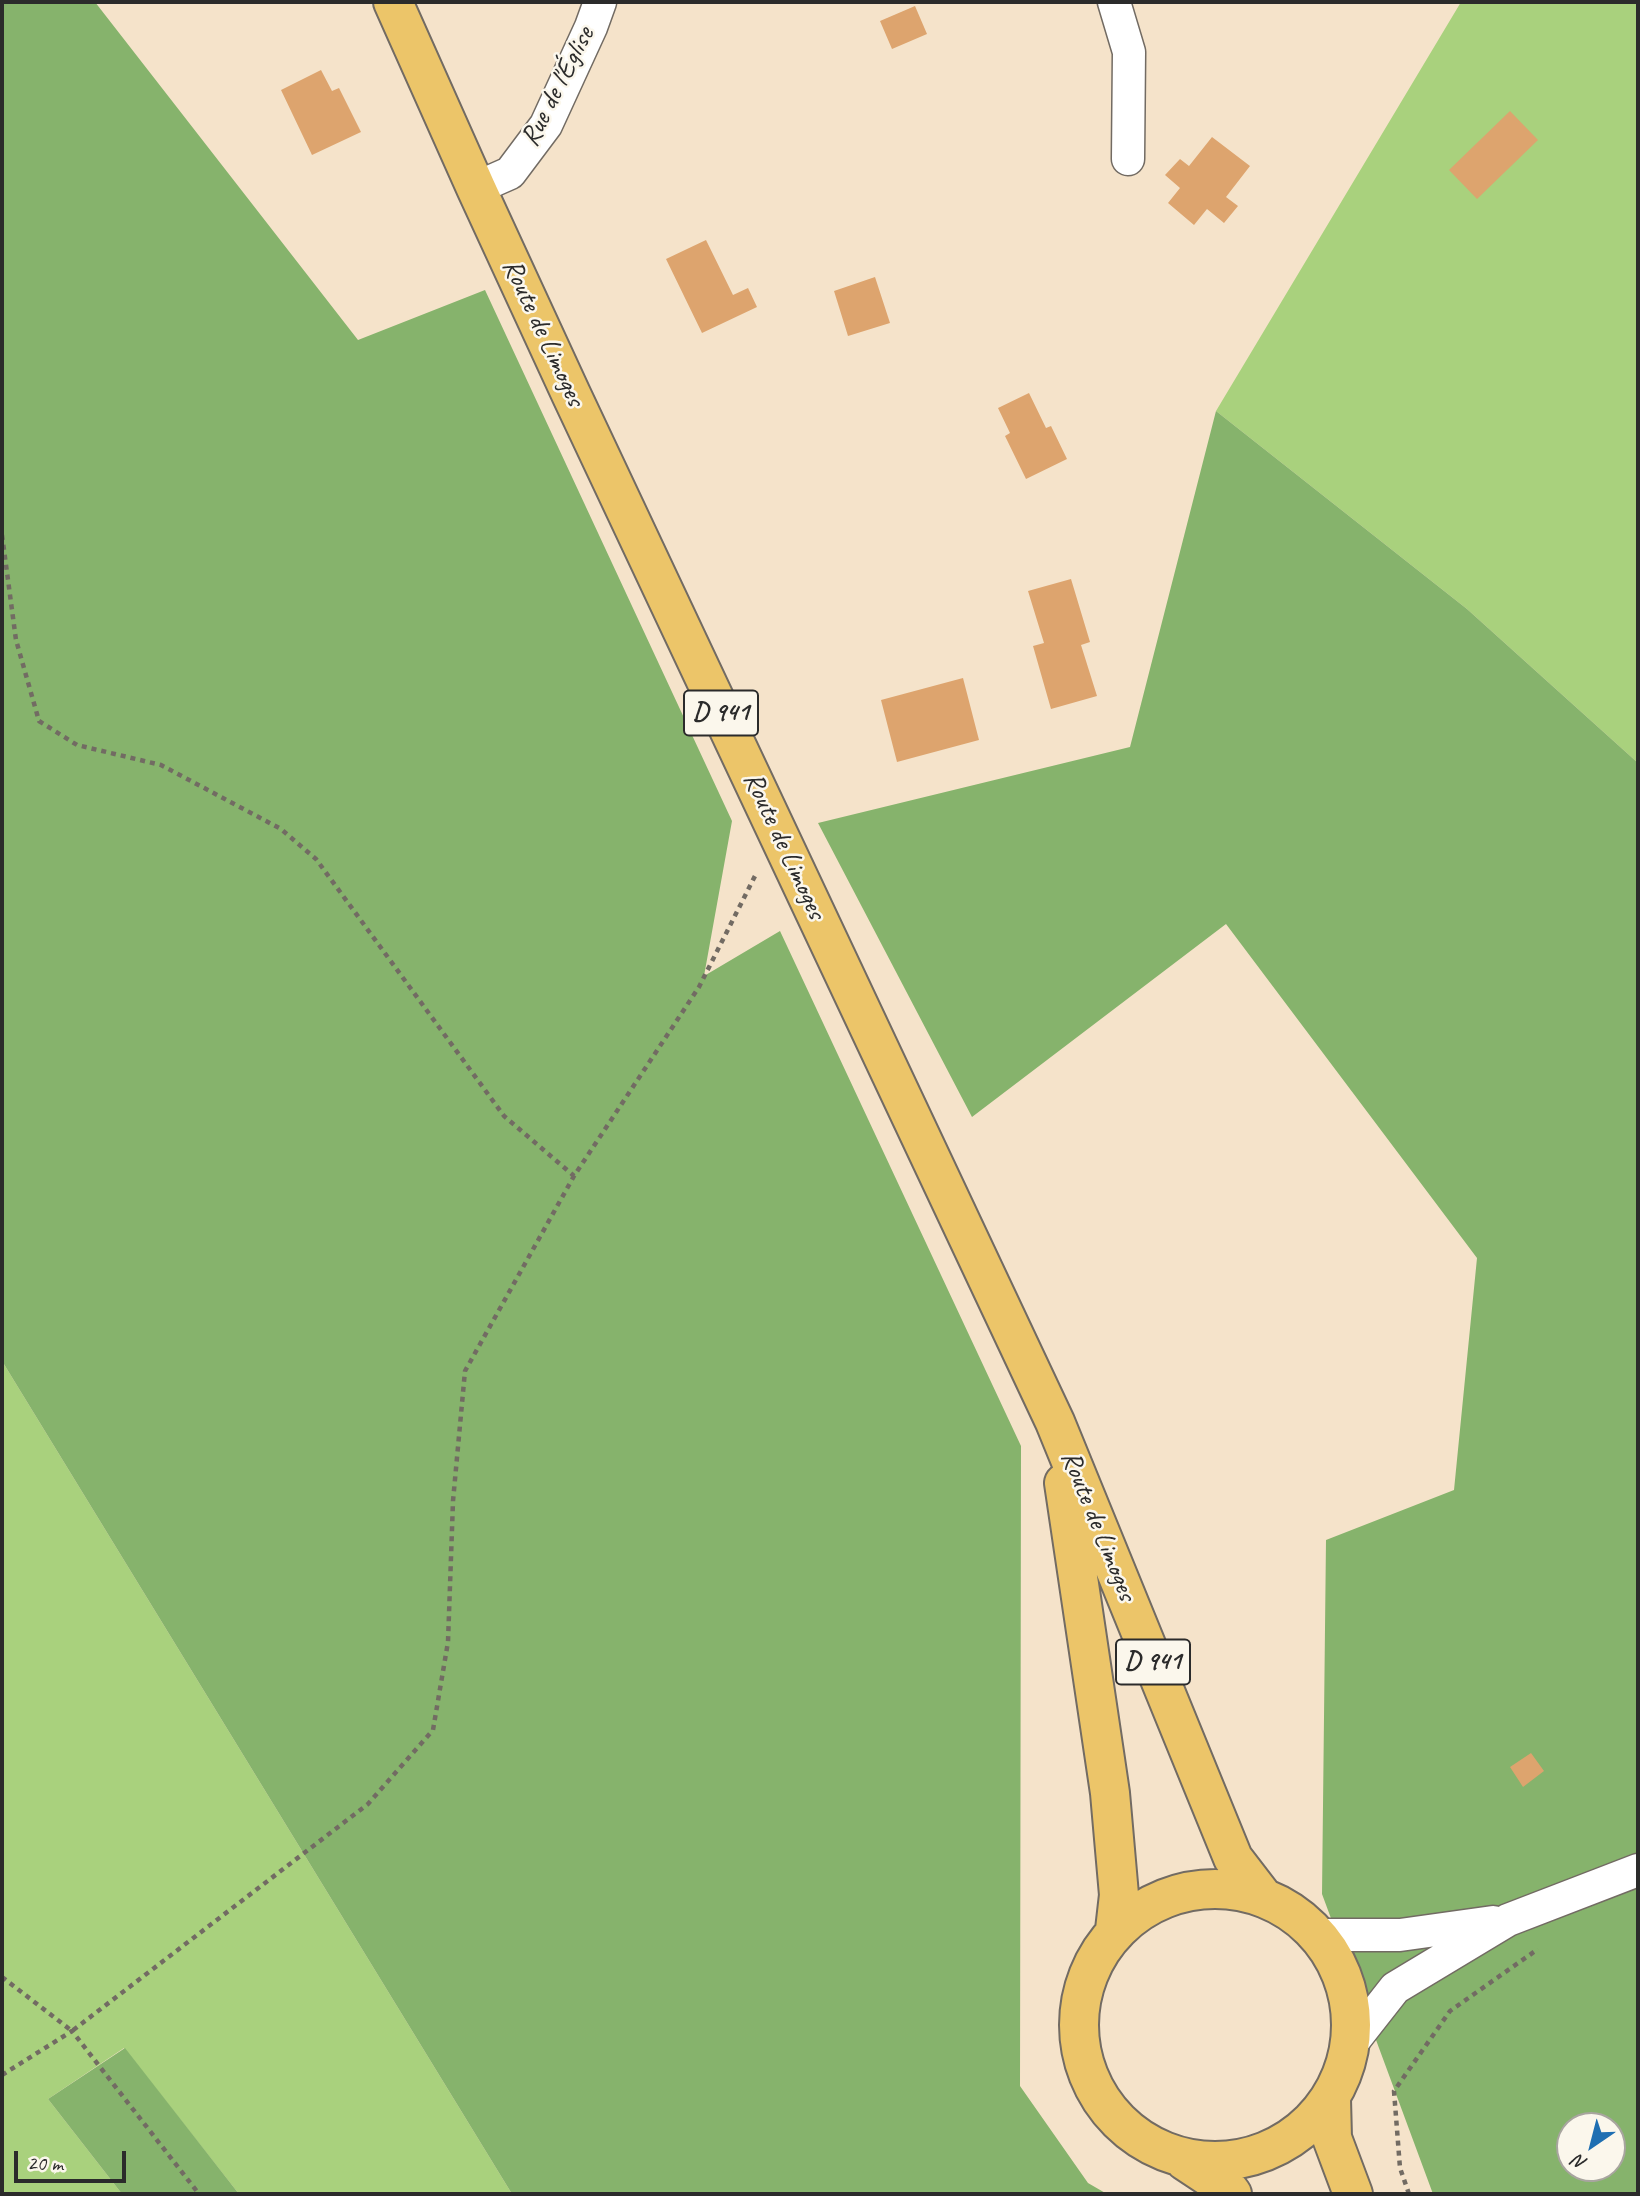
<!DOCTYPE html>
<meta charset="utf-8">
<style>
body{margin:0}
#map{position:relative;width:1640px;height:2196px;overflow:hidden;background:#f5e3ca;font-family:Caveat,sans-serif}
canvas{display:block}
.frame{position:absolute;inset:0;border:4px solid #2b2b2b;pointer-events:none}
.north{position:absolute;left:1556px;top:2112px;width:70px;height:70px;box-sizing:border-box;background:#fbf7ec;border:2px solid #a8a59f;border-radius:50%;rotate:215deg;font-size:19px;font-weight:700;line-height:28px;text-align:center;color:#2b2b2b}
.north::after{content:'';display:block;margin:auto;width:24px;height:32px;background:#1f6fb2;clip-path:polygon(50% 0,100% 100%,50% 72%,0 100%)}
.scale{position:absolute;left:14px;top:2151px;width:112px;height:32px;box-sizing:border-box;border:4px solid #2b2b2b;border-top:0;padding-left:9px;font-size:21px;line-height:24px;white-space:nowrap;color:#2b2b2b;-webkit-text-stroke:5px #fbf7ec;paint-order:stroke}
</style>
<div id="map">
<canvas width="1640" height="2196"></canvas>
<div class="frame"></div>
<div class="north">N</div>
<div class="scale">20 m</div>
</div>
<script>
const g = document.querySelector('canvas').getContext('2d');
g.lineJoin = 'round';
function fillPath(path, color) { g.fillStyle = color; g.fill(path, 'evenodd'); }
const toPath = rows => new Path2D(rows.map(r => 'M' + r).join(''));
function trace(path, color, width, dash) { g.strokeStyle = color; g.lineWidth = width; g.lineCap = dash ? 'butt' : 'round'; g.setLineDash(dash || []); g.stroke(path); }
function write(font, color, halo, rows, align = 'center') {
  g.font = font + ' Caveat,sans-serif'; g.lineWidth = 5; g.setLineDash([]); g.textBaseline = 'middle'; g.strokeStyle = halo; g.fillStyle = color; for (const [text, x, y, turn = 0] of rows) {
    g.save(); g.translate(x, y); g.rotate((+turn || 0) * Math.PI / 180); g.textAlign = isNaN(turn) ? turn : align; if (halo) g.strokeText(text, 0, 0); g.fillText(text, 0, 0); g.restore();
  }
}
fillPath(toPath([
 [1461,2,1638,2,1638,763,1467,609,1216,411],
 [2,1361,512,2194,239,2194,124,2048,48,2099,122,2194,2,2194]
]), '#a9d17d');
fillPath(toPath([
 [2,2,95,2,358,340,485,290,732,821,704,976,780,931,1021,1446,1020,2086,1088,2183,1107,2194,512,2194,2,1361],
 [1216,411,1467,609,1638,763,1638,2194,1433,2194,1322,1894,1326,1540,1454,1490,1477,1258,1226,924,972,1117,818,823,1130,747],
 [1570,2126,1612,2126,1612,2168,1570,2168],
 [125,2048,239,2194,122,2194,48,2099]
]), '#86b36c');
fillPath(toPath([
 [915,6,927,34,892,49,880,21],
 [321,70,332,91,339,88,361,132,312,155,281,90],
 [1510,111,1538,140,1477,199,1449,170],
 [1212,137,1250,166,1226,197,1238,206,1224,223,1207,209,1194,225,1168,203,1180,188,1165,175,1180,159,1189,166],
 [706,240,733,295,748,288,757,307,702,333,666,259],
 [875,277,890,323,848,336,834,291],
 [1029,393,1046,428,1051,426,1067,459,1026,479,1005,436,1010,433,998,408],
 [1071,579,1090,642,1081,645,1097,696,1051,709,1033,646,1044,643,1028,591],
 [963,678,979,740,897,762,881,700],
 [1531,1753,1544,1771,1523,1787,1510,1767]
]), '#dda46e');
const street = toPath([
 [1114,2,1129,52,1128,159],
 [476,188,510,173,546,125,591,27,600,2],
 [1318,1935,1400,1935,1493,1922],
 [1351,2044,1395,1988,1508,1920,1638,1870]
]);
const primary = toPath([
 [393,2,476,188,571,394,1055,1422,1233,1858,1263,1897],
 [1064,1483,1110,1793,1119,1895,1115,1930],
 '1079 2025a136 136 0 1 1 272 0a136 136 0 1 1-272 0Z',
 [1331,2099,1332,2138,1353,2194],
 [1185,2161,1229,2190,1232,2194]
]);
trace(street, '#726b63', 35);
trace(primary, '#726b63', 42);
trace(toPath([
 [2,535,16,640,39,721,77,745,161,765,281,829,316,859,504,1116,574,1176],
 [2,1977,72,2031,368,1804,433,1730,448,1642,453,1501,465,1371,574,1176,699,987,755,876],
 [2,2075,72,2031,199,2194],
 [1409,2194,1400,2168,1394,2091,1450,2011,1538,1949]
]), '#726b63', 4.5, [5, 5]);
trace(street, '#fff', 32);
trace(primary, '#ecc569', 38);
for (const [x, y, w] of [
 [721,713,74],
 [1153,1662,74]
]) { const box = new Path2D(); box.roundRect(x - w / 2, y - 22.5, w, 45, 5); g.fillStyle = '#fbf7ec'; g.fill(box); trace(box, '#2b2b2b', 2); }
write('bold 26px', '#2b2b2b', null, [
 ["D 941",721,713],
 ["D 941",1153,1662]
]);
write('28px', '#2b2b2b', '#fbf7ec', [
 ["Rue de l'Église",558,87,-63],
 ["Route de Limoges",543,333,65],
 ["Route de Limoges",784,846,65],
 ["Route de Limoges",1098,1526,68]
]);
</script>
